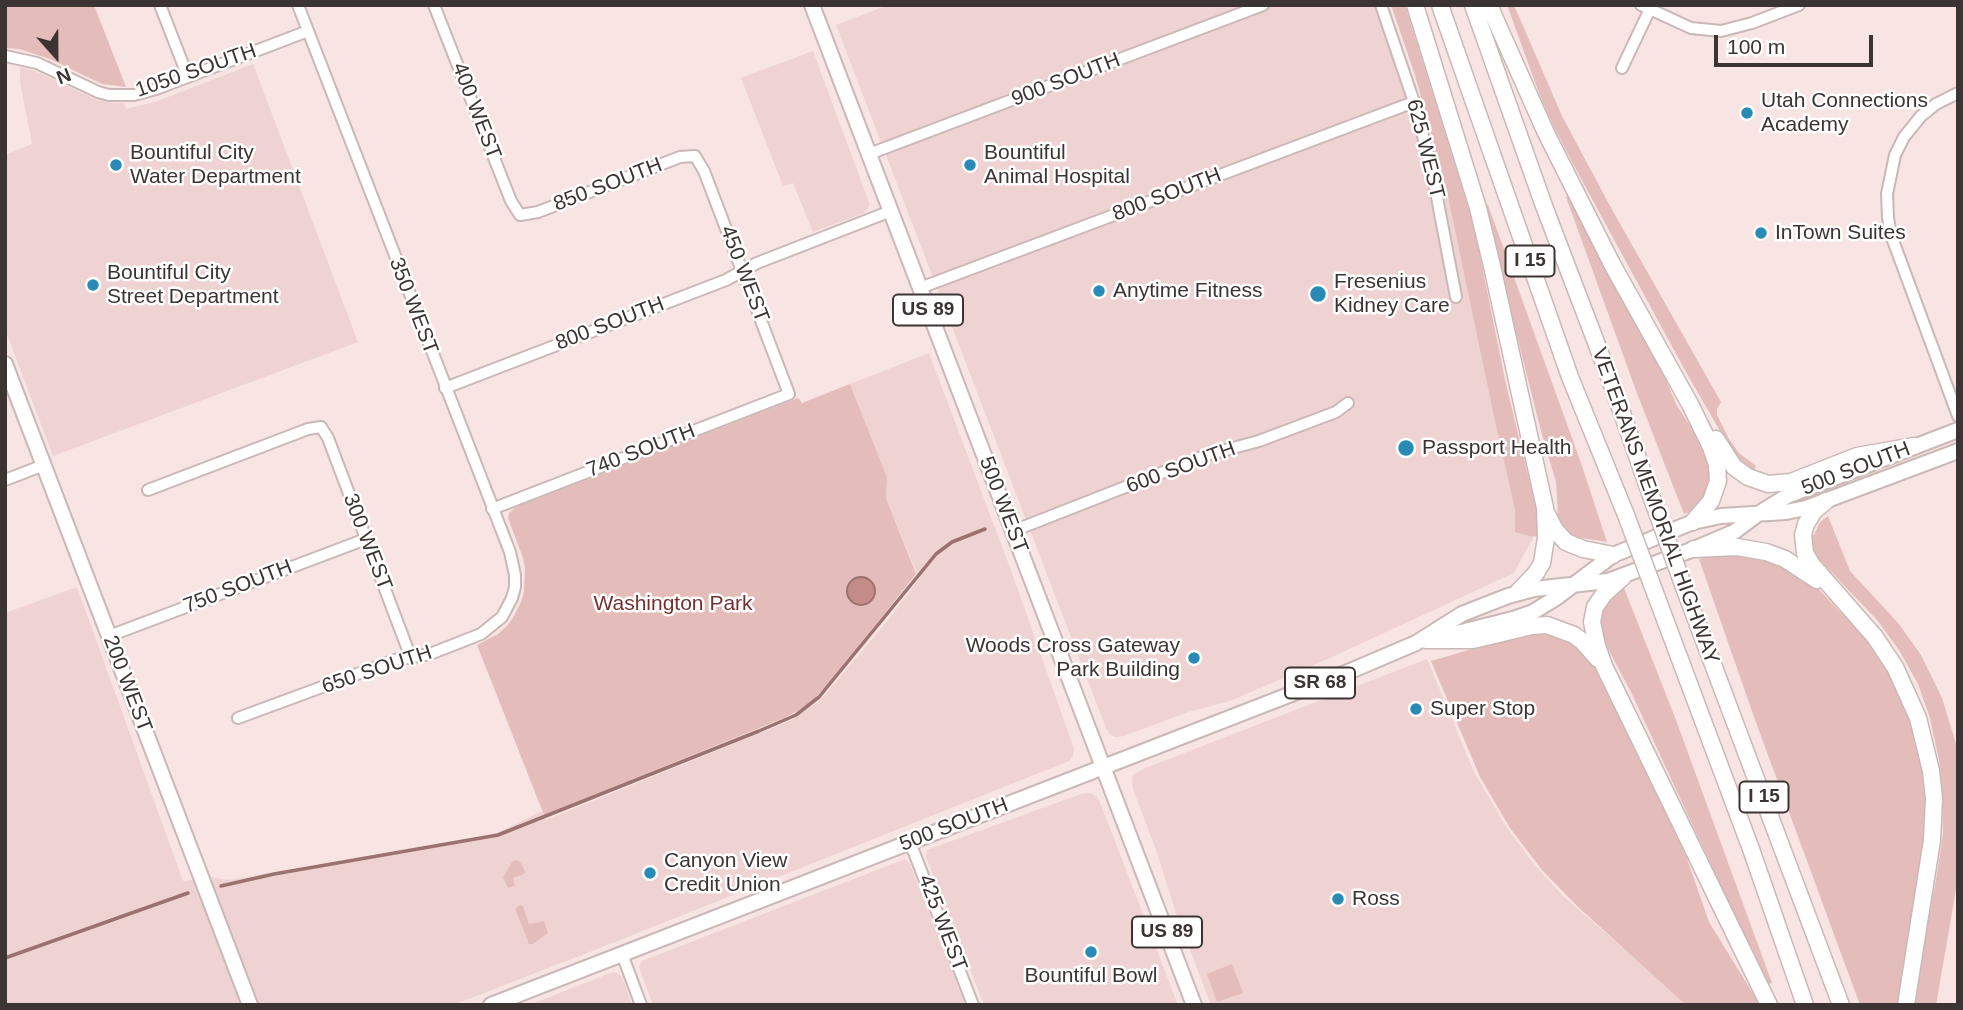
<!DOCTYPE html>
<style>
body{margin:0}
#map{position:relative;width:1963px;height:1010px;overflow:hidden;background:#f7e4e3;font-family:Arial,sans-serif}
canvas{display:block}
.frame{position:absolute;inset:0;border:7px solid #3b3433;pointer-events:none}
.north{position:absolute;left:21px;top:21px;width:70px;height:70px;-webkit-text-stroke:5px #fff;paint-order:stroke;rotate:159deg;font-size:19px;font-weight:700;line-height:28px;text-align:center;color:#3b3433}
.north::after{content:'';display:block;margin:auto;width:24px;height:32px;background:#3b3433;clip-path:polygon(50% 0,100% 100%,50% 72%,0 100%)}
.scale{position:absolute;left:1714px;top:35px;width:159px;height:32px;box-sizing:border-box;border:4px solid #3b3433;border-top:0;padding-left:9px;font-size:21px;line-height:24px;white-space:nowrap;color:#3b3433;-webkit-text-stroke:5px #fff;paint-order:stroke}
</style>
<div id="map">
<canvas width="1963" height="1010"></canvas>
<div class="frame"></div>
<div class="north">N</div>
<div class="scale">100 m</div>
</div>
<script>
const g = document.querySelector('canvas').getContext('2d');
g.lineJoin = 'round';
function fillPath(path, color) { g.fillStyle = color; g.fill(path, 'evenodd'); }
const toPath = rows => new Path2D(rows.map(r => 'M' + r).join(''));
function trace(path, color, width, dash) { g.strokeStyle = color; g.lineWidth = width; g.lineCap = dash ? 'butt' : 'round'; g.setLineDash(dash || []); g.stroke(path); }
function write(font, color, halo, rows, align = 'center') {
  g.font = font + ' Arial,sans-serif'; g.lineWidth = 5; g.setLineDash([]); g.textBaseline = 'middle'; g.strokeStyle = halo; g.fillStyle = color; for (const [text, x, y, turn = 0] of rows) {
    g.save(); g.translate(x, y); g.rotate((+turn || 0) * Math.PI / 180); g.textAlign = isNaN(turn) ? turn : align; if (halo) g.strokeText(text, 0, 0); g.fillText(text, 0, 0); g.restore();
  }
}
fillPath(toPath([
 [888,5,1387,5,1446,189,1534,536,1514,573,1332,657,1230,701,1188,712,1124,736,1116,737,1110,735,1106,728,836,25],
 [813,51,870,205,864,213,813,232,793,183,783,186,741,78],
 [253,64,358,342,53,456,5,329,5,155,32,144,20,82,20,67,40,73,97,100,114,103,124,103,126,109,155,102],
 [929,353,1012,573,1074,749,1073,756,1069,761,610,944,453,1005,5,1005,5,613,77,587,183,881,212,877,229,880,489,837,542,811,546,820,792,720,819,701,829,690,889,619,919,579,886,498,887,477,850,384],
 [1427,659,1474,772,1507,828,1533,863,1563,896,1689,1005,1211,1005,1177,916,1156,850,1133,789,1132,778,1133,775,1143,769],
 [1090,793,1097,797,1101,805,1178,1005,984,1005,926,857,927,850,1081,794],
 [905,859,910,864,965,1005,653,1005,639,967,642,961],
 [613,972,617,973,622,977,632,1005,529,1005]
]), '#efd3d2');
fillPath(toPath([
 [5,5,94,5,126,87,102,84,50,59,19,49,5,48],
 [1391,5,1405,5,1474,226,1505,380,1543,537,1530,536,1515,532,1515,509,1495,421,1447,192,1415,75],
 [1507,5,1514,5,1562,116,1610,206,1721,402,1717,409,1717,415,1729,439,1739,453,1756,466,1754,470,1738,458,1727,443,1686,372,1573,164,1550,119,1539,93],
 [1568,194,1662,370,1676,404,1689,424,1704,441,1713,465,1710,492,1695,510,1684,514,1635,388,1566,197],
 [1488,205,1581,463,1607,542,1576,537,1569,533,1561,522,1558,515,1556,482,1541,431,1484,206],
 [850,384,887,477,886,498,916,574,832,680,814,699,801,709,784,718,544,815,477,645,498,634,507,626,513,618,521,602,524,592,525,568,523,558,508,518,509,513,516,507,798,398,802,403],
 [1828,516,1850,571,1899,624,1921,655,1942,698,1958,750,1958,878,1936,1005,1915,1005,1917,982,1936,880,1943,834,1942,786,1939,760,1930,718,1918,684,1899,650,1877,620,1815,555,1811,535,1814,535,1820,522],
 [1719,554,1769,557,1810,580,1882,656,1923,747,1930,831,1902,1005,1860,1005,1754,717,1699,559],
 [1624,588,1676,720,1772,983,1769,984,1740,928,1631,692,1605,643,1600,624,1603,607,1617,590],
 [1546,633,1567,636,1592,660,1686,856,1709,922,1760,1005,1686,1005,1576,905,1542,870,1510,828,1480,777,1431,661,1486,645,1531,634],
 [517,860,521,863,525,872,524,874,513,878,515,886,508,888,503,877,512,862],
 [520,905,523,906,529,924,544,921,548,933,533,944,529,944,528,941,515,909],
 [1232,964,1243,993,1217,1002,1207,974]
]), '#e4bdbb');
const water = toPath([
 '847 591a14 14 0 1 1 28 0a14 14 0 1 1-28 0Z'
]);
fillPath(water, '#c38c89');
trace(water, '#9a726f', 2);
trace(toPath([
 [221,886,274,874,498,835,759,731,796,715,819,697,936,554,952,542,985,529],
 [5,958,188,893]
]), '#9a726f', 3.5);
const minor = toPath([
 [160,5,188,77],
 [434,5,511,201,520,215,538,212,680,157,695,156,704,171,789,394,492,509],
 [1381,5,1414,102,1431,166,1456,297],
 [1641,5,1691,28,1721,31,1752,23,1799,5],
 [5,56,37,63,98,92,109,95,134,95,156,89,308,31],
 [1622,68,1650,9],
 [1958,93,1936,104,1921,116,1904,137,1895,155,1887,194,1888,218,1891,235,1958,416],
 [869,154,1263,5],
 [920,288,1414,102],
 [445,388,726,280,757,263,891,211],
 [5,480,44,465],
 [148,490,308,429,321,427,328,438,411,658],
 [1013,531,1207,455,1259,441,1336,412,1348,403],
 [109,636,366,539],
 [238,718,395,660,430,654,481,634,502,617,512,598,515,587,515,575,510,552,298,5],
 [910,842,973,1005],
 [622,954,641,1005]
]);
const major = toPath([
 [812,5,1194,1005],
 [5,364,250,1005],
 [1449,635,1513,619,1533,612,1556,598,1613,555,1693,522,1721,516,1786,512,1806,508,1958,451],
 [491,1005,1348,672,1416,643,1462,614,1508,596,1534,589,1608,581,1694,549,1734,532,1758,514,1787,496,1958,430]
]);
const highway = toPath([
 [1415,5,1478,208,1492,266,1545,508,1546,538,1542,563,1536,573,1518,592],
 [1440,5,1570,377,1626,515],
 [1473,5,1544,206,1610,379,1654,504],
 [1489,5,1546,133,1612,264,1691,406,1711,447,1717,465,1718,481,1711,501,1693,522],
 [1716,439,1734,467,1748,477,1768,484,1791,482,1857,456,1914,446],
 [1826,501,1814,511,1806,524,1803,535,1805,553,1812,565,1875,637,1895,667,1918,718,1931,771,1934,798,1932,840,1906,1005],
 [1547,514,1555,530,1566,542,1583,549,1613,555],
 [1694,549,1737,547,1766,552,1785,559,1817,580],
 [1623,577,1604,594,1595,607,1592,622,1597,646,1604,666,1769,1005],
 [1685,590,1841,1005],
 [1657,598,1751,849,1805,1005],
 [1426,640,1473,640,1532,626,1547,625,1574,635,1582,641,1598,659]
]);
trace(minor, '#cab8b7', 14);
trace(major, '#cab8b7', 18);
trace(highway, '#cab8b7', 19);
trace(minor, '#fff', 10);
trace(major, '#fff', 14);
trace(highway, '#fff', 16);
const highwayBridge = toPath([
 [1654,504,1685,590],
 [1626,515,1657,598]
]);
trace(highwayBridge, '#cab8b7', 19, []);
trace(highwayBridge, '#fff', 16);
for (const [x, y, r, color] of [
 [1747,113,7,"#298bb5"],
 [116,165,7,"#298bb5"],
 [970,165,7,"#298bb5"],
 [1761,233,7,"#298bb5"],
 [93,285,7,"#298bb5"],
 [1099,291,7,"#298bb5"],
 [1318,294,9,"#298bb5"],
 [1406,448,9,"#298bb5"],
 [1194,658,7,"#298bb5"],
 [1416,709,7,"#298bb5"],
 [650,873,7,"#298bb5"],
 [1338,899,7,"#298bb5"],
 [1091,952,7,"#298bb5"]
]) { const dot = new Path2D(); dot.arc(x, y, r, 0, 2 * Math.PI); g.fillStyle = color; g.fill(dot); trace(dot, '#fff', 2.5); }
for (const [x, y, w] of [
 [1530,261,49],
 [928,310,70],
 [1320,683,70],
 [1764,797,49],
 [1167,932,70]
]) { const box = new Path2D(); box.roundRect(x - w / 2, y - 15.5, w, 31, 5); g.fillStyle = '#fff'; g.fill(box); trace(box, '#3b3433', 2); }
write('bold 19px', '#3b3433', null, [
 ["I 15",1530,261],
 ["US 89",928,310],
 ["SR 68",1320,683],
 ["I 15",1764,797],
 ["US 89",1167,932]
]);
write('21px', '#3b3433', '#fff', [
 ["1050 SOUTH",196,71,-19],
 ["900 SOUTH",1066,80,-21],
 ["400 WEST",476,111,69],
 ["625 WEST",1425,149,76],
 ["850 SOUTH",608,185,-21],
 ["800 SOUTH",1167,195,-21],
 ["450 WEST",744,274,69],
 ["350 WEST",413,306,69],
 ["800 SOUTH",610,324,-21],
 ["740 SOUTH",641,451,-21],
 ["600 SOUTH",1181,468,-20],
 ["500 SOUTH",1856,469,-21],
 ["500 WEST",1003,505,69],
 ["VETERANS MEMORIAL HIGHWAY",1655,506,70],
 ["300 WEST",367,542,69],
 ["750 SOUTH",238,587,-21],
 ["650 SOUTH",377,670,-18],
 ["200 WEST",127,684,69],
 ["500 SOUTH",954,825,-21],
 ["425 WEST",942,923,69]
]);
write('21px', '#3b3433', '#fff', [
 ["Utah Connections",1761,101],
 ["Academy",1761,125],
 ["Bountiful City",130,153],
 ["Water Department",130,177],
 ["Bountiful",984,153],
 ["Animal Hospital",984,177],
 ["InTown Suites",1775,233],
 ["Bountiful City",107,273],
 ["Street Department",107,297],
 ["Fresenius",1334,282],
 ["Kidney Care",1334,306],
 ["Anytime Fitness",1113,291],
 ["Passport Health",1422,448],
 ["Woods Cross Gateway",1180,646,"right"],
 ["Park Building",1180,670,"right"],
 ["Super Stop",1430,709],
 ["Canyon View",664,861],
 ["Credit Union",664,885],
 ["Ross",1352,899],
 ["Bountiful Bowl",1091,976,"center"]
], 'left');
write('21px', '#753031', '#fff', [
 ["Washington Park",673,604]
]);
</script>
